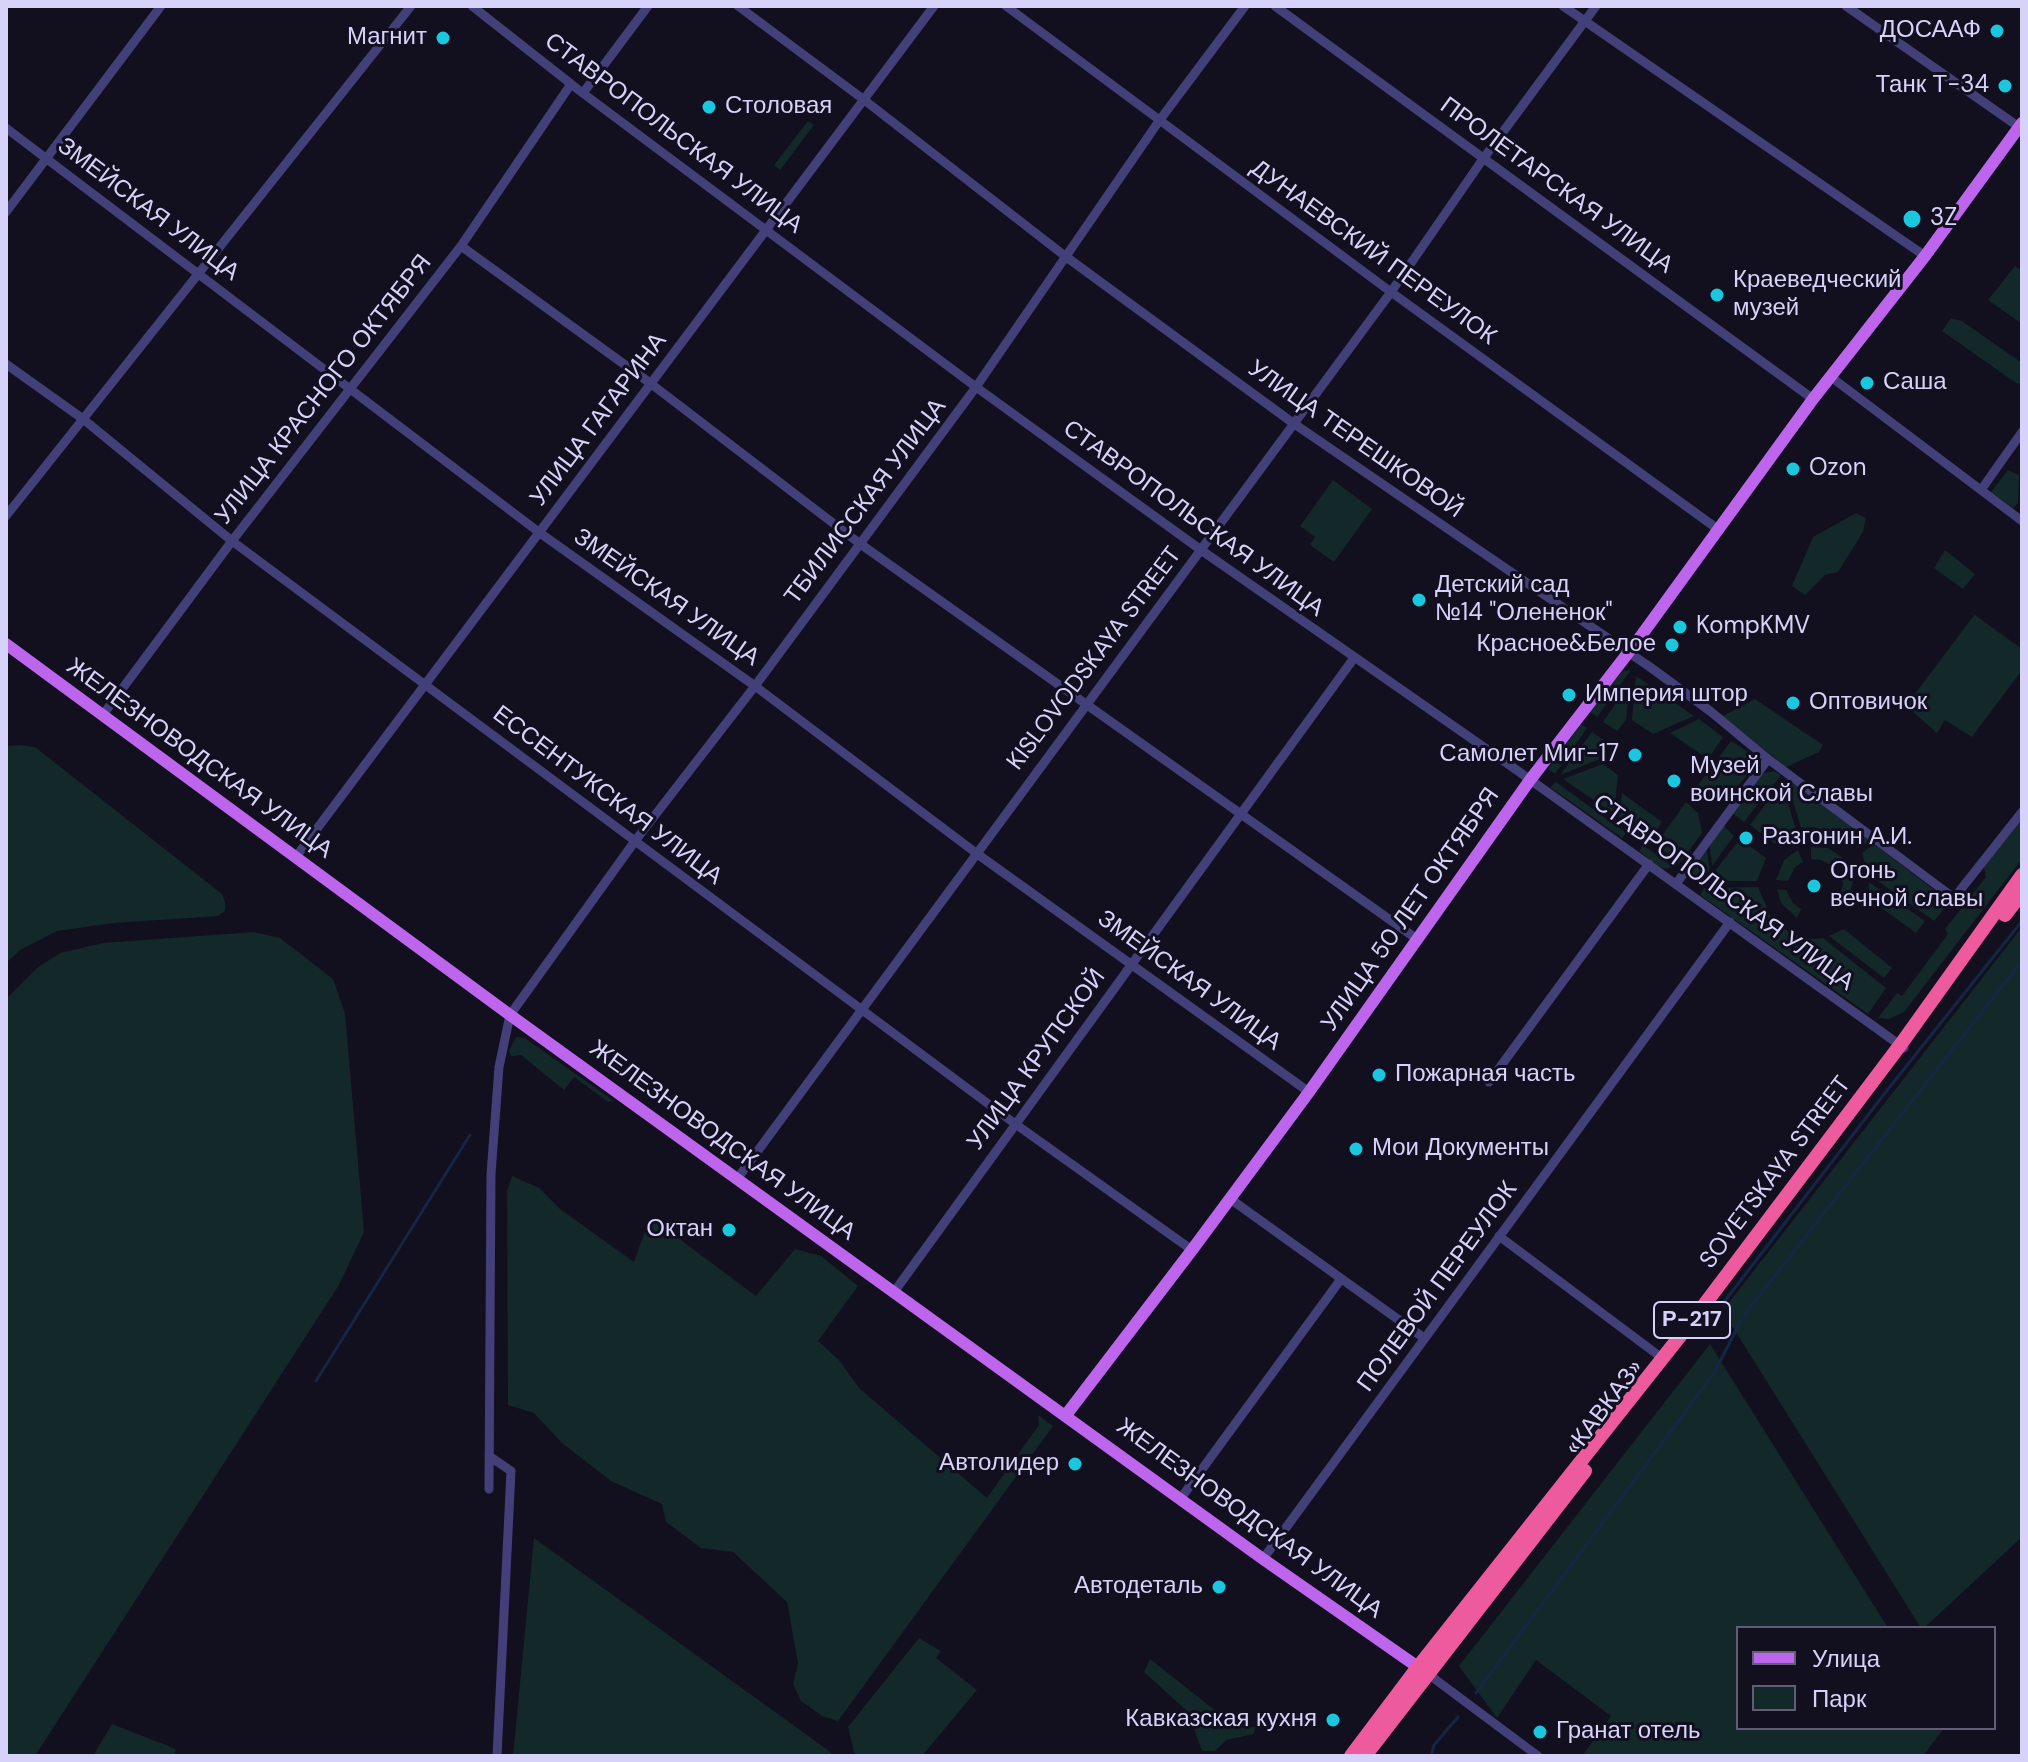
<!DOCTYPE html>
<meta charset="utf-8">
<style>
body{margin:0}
#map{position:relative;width:2028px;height:1762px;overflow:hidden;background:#120f1f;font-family:"DM Sans",sans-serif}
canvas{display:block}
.frame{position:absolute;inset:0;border:8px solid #d7d2fa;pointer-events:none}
.legend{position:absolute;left:1736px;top:1626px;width:260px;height:104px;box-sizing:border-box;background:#120f1f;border:2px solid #615d77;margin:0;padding:10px 14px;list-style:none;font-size:24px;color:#d7d2fa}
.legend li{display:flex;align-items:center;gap:16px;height:40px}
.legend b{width:40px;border:2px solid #615d77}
</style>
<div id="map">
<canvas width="2028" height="1762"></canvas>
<div class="frame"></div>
<ul class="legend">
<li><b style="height:10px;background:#be65ee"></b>Улица</li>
<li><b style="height:22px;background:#132828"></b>Парк</li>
</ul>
</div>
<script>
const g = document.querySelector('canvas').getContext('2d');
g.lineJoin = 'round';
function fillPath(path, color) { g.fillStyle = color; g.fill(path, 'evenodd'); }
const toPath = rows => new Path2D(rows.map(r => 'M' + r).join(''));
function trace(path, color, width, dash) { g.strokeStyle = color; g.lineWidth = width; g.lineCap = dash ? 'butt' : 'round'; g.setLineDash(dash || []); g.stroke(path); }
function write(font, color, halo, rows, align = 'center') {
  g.font = font + ' "DM Sans",sans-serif'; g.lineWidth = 6; g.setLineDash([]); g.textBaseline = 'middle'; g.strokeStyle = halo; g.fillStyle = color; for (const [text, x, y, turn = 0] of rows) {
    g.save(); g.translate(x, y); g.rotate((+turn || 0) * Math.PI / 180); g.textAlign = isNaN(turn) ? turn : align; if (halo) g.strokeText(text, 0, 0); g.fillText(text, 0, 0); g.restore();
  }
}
fillPath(toPath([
 [808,121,814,125,780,170,774,165],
 [2015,266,2022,271,2022,324,1988,300],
 [1951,318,1962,321,2022,363,2022,384,2016,383,1942,331],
 [2008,470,2019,475,2018,503,2013,508,1991,492],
 [1333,480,1372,509,1334,562,1310,545,1315,537,1300,526],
 [1856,513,1866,518,1863,532,1838,572,1825,575,1805,595,1792,586,1813,537],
 [1945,550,1975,574,1963,589,1934,568],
 [1968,610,2022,649,2022,670,1972,737,1945,720,1937,733,1906,706,1974,615],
 [1631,670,1597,717,1589,711,1613,679,1624,671],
 [1636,676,1694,716,1653,734,1632,720],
 [1630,683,1626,720,1617,731,1603,722],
 [1755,699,1823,745,1819,752,1786,767,1723,716],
 [1699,719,1723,737,1708,759,1670,733],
 [1581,724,1587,728,1555,774,1548,769],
 [1592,732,1609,744,1599,757,1600,759,1560,775],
 [1731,741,1752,754,1751,771,1730,795,1706,797,1695,789],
 [20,745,35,747,222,894,225,902,225,911,218,916,114,923,57,931,20,950,6,963,6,746],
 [1603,764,1618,775,1614,814,1563,779],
 [1774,771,1781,775,1744,822,1731,812,1759,774],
 [1786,778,1870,840,1858,848,1847,836,1812,827,1801,828],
 [1556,782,1626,833,1622,838,1550,787],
 [1782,782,1796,830,1775,844,1750,825],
 [1622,793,1662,822,1650,840,1619,818],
 [1686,802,1698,813,1702,833,1679,864,1656,844],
 [2022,816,2022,859,1904,1012,1889,1019,1878,1018,1897,993,1902,996,1948,934,1945,929,1986,877,1983,865],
 [1722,824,1734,836,1712,866,1709,842],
 [1740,839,1766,858,1757,881,1707,881],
 [1874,844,1950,902,1934,921,1868,874,1862,853],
 [1643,845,1673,867,1665,869,1658,866,1639,851],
 [1706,846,1710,870,1701,882,1688,871],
 [1811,847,1828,848,1843,858,1834,867,1821,860,1811,859],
 [1798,850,1803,862,1795,867,1788,881,1776,880,1784,860],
 [1850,867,1853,882,1848,899,1840,896,1843,884,1839,874],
 [1869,882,1925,921,1916,933,1868,898],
 [1758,887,1773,922,1793,934,1812,939,1823,938,1886,988,1868,1014,1700,895,1704,888],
 [1777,889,1786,890,1793,903,1801,909,1797,918,1781,903],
 [2022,927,2022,1537,1924,1628,1921,1628,1732,1326,1713,1323],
 [1844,929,1892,968,1884,978,1829,936],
 [254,932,280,938,333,979,345,1013,364,1232,339,1285,35,1756,6,1756,6,999,37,968,60,953,103,943],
 [516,1037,525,1038,614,1101,608,1102,574,1077,564,1090,521,1055,511,1056,509,1051],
 [512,1176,539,1188,560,1209,634,1262,650,1217,756,1296,795,1249,821,1256,858,1286,818,1341,839,1360,859,1388,987,1498,1039,1425,1038,1415,1053,1426,838,1721,822,1716,801,1701,793,1684,798,1663,787,1602,733,1552,701,1548,666,1522,662,1504,611,1481,562,1443,534,1413,508,1405,507,1191],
 [1710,1344,1888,1628,1738,1628,1738,1728,1944,1728,1923,1756,1582,1756,1611,1716,1536,1660,1497,1718,1459,1666],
 [534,1538,829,1751,835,1756,513,1756],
 [919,1638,941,1651,936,1658,977,1690,922,1756,855,1756,848,1727],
 [1150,1659,1235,1726,1255,1727,1254,1734,1226,1740,1215,1751,1202,1751,1188,1712,1144,1672],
 [112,1724,176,1749,173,1756,93,1756]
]), '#132828');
trace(toPath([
 [1714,1315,1885,1093,2022,921],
 [316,1381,470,1135],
 [1476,1693,1714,1373,1744,1315,2022,961],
 [1431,1756,1434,1745,1458,1717]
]), '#142643', 3);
trace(toPath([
 [472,6,580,91,976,387,1201,550,1518,771,1904,1048],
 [738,6,863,99,1065,256,1293,423,1650,667,1710,711,1768,759,1954,898,2022,812],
 [1006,6,1391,292,1719,530],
 [1275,6,1813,399],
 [1563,6,1925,256],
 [1846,6,2019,127],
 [583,93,648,6],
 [6,128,540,533,755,686,976,853,1309,1092],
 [6,212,161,6],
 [461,246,650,383,859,543,1417,939],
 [6,364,83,419,232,541,1014,1123,1192,1250],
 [1831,377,2022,521],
 [1981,490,2022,432],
 [6,516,411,6],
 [102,716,232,541,461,246,571,84],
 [295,858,934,6],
 [1676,884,1768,759],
 [1489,1082,1649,864],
 [737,1179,1391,292,1483,159,1596,6],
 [1229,1198,1424,1338],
 [1499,1236,1662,1358],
 [894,1292,1354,658],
 [489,1456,511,1471,497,1756],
 [489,1489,491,1174,499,1067,510,1015,635,841,755,686,976,387,1159,121,1245,6],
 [1181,1498,1341,1279],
 [1263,1559,1730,922],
 [1428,1674,1538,1756]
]), '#433f79', 9);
trace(toPath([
 [6,644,510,1015,1263,1559,1425,1672],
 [1066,1415,1192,1250,1309,1092,1530,780,1638,640,1813,399,1925,256,2022,123]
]), '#be65ee', 12);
trace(toPath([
 [2005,915,2022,893],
 [1351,1756,1418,1667,1692,1321,1901,1044,2022,875],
 [1365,1756,1585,1471]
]), '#ed5a9d', 14);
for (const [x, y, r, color] of [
 [1997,31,8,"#19c7df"],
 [443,38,8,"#19c7df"],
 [2005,86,8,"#19c7df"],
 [709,107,8,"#19c7df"],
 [1912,219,10,"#19c7df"],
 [1717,295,8,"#19c7df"],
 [1867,383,8,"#19c7df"],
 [1793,469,8,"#19c7df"],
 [1419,600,8,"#19c7df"],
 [1680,627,8,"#19c7df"],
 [1672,645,8,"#19c7df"],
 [1569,695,8,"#19c7df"],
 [1793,703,8,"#19c7df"],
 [1635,755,8,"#19c7df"],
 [1674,781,8,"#19c7df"],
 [1746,838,8,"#19c7df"],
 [1814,886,8,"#19c7df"],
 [1379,1075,8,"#19c7df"],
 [1356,1149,8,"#19c7df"],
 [729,1230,8,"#19c7df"],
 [1075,1464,8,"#19c7df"],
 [1219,1587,8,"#19c7df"],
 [1333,1720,8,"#19c7df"],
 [1540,1732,8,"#19c7df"]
]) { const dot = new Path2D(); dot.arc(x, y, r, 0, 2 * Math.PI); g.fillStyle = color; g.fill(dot); trace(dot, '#120f1f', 3); }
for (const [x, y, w] of [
 [1692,1320,76]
]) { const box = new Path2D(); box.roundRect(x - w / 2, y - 18, w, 36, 6); g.fillStyle = '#120f1f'; g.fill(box); trace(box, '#d7d2fa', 2); }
write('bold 22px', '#d7d2fa', null, [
 ["Р-217",1692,1320]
]);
write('24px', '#d7d2fa', '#120f1f', [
 ["ДОСААФ",1981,31,"right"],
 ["Магнит",427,38,"right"],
 ["Танк Т-34",1989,86,"right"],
 ["Столовая",725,107],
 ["3Z",1930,219],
 ["Краеведческий",1733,281],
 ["музей",1733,309],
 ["Саша",1883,383],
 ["Ozon",1809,469],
 ["Детский сад",1435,586],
 ["№14 \"Олененок\"",1435,614],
 ["KompKMV",1696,627],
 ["Красное&Белое",1656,645,"right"],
 ["Империя штор",1585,695],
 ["Оптовичок",1809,703],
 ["Самолет Миг-17",1619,755,"right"],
 ["Музей",1690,767],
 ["воинской Славы",1690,795],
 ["Разгонин А.И.",1762,838],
 ["Огонь",1830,872],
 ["вечной славы",1830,900],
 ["Пожарная часть",1395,1075],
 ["Мои Документы",1372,1149],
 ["Октан",713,1230,"right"],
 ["Автолидер",1059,1464,"right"],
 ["Автодеталь",1203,1587,"right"],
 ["Кавказская кухня",1317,1720,"right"],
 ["Гранат отель",1556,1732]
], 'left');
write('24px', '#d7d2fa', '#120f1f', [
 ["СТАВРОПОЛЬСКАЯ УЛИЦА",673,134,37],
 ["ПРОЛЕТАРСКАЯ УЛИЦА",1556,186,36],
 ["ЗМЕЙСКАЯ УЛИЦА",148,210,37],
 ["ДУНАЕВСКИЙ ПЕРЕУЛОК",1373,253,36],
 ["УЛИЦА КРАСНОГО ОКТЯБРЯ",324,390,-52],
 ["УЛИЦА ГАГАРИНА",599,420,-53],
 ["УЛИЦА ТЕРЕШКОВОЙ",1355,440,35],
 ["ТБИЛИССКАЯ УЛИЦА",866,502,-53],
 ["СТАВРОПОЛЬСКАЯ УЛИЦА",1193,519,36],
 ["ЗМЕЙСКАЯ УЛИЦА",666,598,35],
 ["KISLOVODSKAYA STREET",1095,659,-53],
 ["ЖЕЛЕЗНОВОДСКАЯ УЛИЦА",199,759,36],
 ["ЕССЕНТУКСКАЯ УЛИЦА",607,796,37],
 ["СТАВРОПОЛЬСКАЯ УЛИЦА",1723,893,36],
 ["УЛИЦА 50 ЛЕТ ОКТЯБРЯ",1411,910,-55],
 ["ЗМЕЙСКАЯ УЛИЦА",1189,981,36],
 ["УЛИЦА КРУПСКОЙ",1037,1060,-54],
 ["ЖЕЛЕЗНОВОДСКАЯ УЛИЦА",722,1141,36],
 ["SOVETSKAYA STREET",1776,1173,-53],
 ["ПОЛЕВОЙ ПЕРЕУЛОК",1438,1287,-54],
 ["«КАВКАЗ»",1605,1408,-53],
 ["ЖЕЛЕЗНОВОДСКАЯ УЛИЦА",1249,1519,36]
]);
</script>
